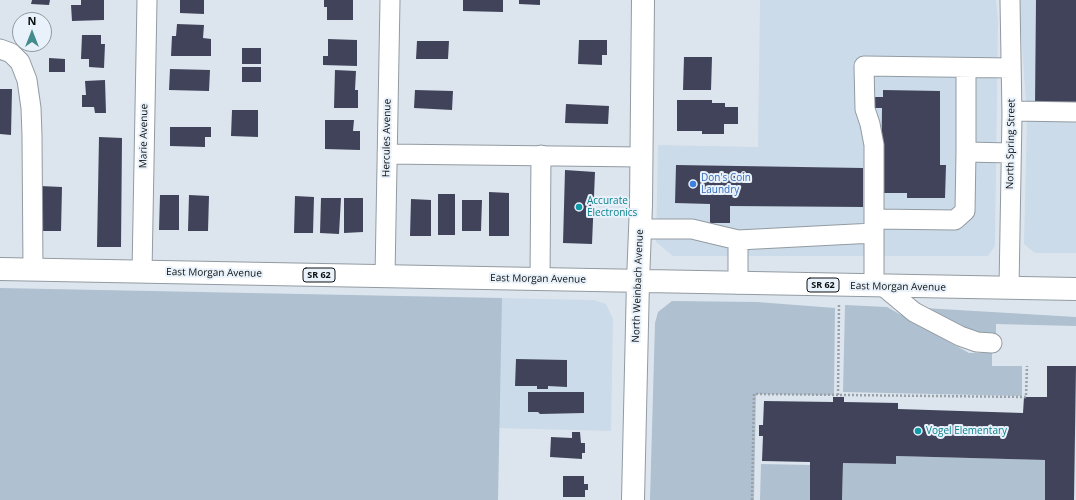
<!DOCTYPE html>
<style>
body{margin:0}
#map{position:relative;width:1076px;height:500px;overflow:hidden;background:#dce5ed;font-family:"Open Sans",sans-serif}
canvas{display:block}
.north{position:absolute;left:12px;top:12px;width:40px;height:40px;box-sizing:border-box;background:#e9f2fa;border:1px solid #91979d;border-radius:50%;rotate:0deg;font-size:11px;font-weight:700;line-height:16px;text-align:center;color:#0c0f11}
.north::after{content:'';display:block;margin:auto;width:14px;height:18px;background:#458d8d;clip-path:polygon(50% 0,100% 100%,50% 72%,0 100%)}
</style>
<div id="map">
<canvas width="1076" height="500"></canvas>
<div class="north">N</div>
</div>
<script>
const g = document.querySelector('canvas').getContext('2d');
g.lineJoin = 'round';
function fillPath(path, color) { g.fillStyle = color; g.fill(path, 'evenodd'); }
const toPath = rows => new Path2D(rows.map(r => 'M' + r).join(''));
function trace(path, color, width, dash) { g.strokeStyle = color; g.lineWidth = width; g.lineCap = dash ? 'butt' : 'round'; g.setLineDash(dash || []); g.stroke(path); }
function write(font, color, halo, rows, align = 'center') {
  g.font = font + ' "Open Sans",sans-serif'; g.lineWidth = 4; g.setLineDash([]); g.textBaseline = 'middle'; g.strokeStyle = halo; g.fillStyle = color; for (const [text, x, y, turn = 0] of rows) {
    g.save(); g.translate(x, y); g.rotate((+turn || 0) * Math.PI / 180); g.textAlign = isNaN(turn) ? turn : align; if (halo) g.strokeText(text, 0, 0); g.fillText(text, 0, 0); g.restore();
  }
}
fillPath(toPath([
 [760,0,996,0,998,20,995,246,988,256,673,256,656,242,658,145,758,147],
 [1019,0,1076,0,1076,253,1035,253,1024,244,1027,118],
 [499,298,594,300,606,304,613,319,611,431,497,428]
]), '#ccdbe9');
fillPath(toPath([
 [0,288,502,298,498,500,0,500],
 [672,301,757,302,835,308,834,395,756,394,754,500,650,500,655,323,658,312],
 [845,305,887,307,969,353,992,353,992,366,1022,366,1022,396,843,392],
 [924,308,1076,317,1076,326,996,324,996,336,986,339],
 [896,456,1045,460,1045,500,842,500,843,463,896,464],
 [761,464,812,465,811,500,760,500]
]), '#afc0d0');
fillPath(toPath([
 [32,0,50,0,49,5,31,4],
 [81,0,104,0,104,20,72,21,71,5,81,5],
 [180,0,204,0,204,14,180,13],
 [324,0,353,0,353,20,327,20,327,7,324,7],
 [463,0,503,0,503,12,463,11],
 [519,0,540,0,540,5,519,4],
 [1036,0,1076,0,1076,106,1035,105],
 [177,24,204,25,203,38,211,39,211,56,171,56,172,36,176,36],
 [82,35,101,35,101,44,105,44,104,68,89,67,89,59,81,59],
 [328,39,357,40,357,66,323,65,323,56,328,56],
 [579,40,607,40,607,55,602,55,602,65,578,64],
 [417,41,449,41,448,59,416,59],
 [242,48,261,48,261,64,242,64],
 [684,57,712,57,711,90,683,90],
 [49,58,65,59,65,72,49,72],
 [242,67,261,67,261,82,242,82],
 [170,69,210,70,209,91,169,90],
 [335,70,356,71,355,90,358,90,358,108,334,108],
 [105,80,106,113,95,113,94,107,82,107,82,95,86,95,85,81],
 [0,89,12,89,11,135,0,134],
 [415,90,453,91,452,110,414,108],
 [883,90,940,91,940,165,946,165,945,198,907,198,907,193,881,193,882,108,869,108,869,97,883,97],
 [677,100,712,100,712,103,725,103,725,107,738,107,738,124,724,124,724,134,702,134,702,131,677,131],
 [566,104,609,106,608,124,565,123],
 [232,110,258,110,258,137,231,136],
 [325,120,354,120,353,131,360,131,360,150,325,149],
 [170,127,211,127,211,137,205,137,205,147,170,146],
 [99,137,122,138,121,247,97,247],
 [676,165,863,168,863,207,730,206,730,223,710,223,710,204,675,203],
 [565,170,595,172,592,244,563,243],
 [40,186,62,187,61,231,38,231],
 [489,192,509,193,509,236,489,236],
 [438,194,455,194,455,235,438,235],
 [160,195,179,195,179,230,159,230],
 [189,195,209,196,208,231,188,231],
 [295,196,314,197,313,233,294,233],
 [321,198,341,198,339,234,320,233],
 [344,198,363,198,363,232,344,233],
 [411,199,431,200,431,236,410,236],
 [462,200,482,200,481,231,462,231],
 [516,359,567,360,567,387,548,386,548,389,537,389,537,386,515,386],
 [1047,366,1076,366,1074,500,1045,500,1045,460,896,456,896,464,843,463,842,500,810,500,810,462,762,461,763,436,759,436,759,425,763,425,764,401,833,402,833,397,844,397,844,402,898,403,898,409,1023,413,1024,397,1047,397],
 [528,392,584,392,584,413,540,414,538,412,528,412],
 [572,432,580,432,581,443,585,443,585,453,582,453,582,459,550,457,551,437,572,438],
 [563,476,584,476,584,484,588,484,588,490,585,490,585,497,563,497]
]), '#41435a');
const minor = toPath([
 [0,49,11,53,20,62,27,80,31,108,32,136,33,270],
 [966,68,966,152,1011,153],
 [1012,111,1076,112],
 [387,154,642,157],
 [874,219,955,220,965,211,966,152],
 [640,229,692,229,738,240,738,284],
 [874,233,874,145,870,124,865,109,864,66,1011,68],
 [738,240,874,233,874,286],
 [142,272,147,0],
 [385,276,390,0],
 [540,279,541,155],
 [884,287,914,312,960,336,977,342,992,343],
 [1009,288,1012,115,1010,0]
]);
const major = toPath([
 [0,269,1076,289],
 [633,500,638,281,641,205,643,0]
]);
trace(minor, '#929ba2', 21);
trace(major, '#929ba2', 24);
trace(toPath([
 [838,395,839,305],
 [752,500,754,394,1026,397,1027,366]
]), '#99a0a7', 2.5, [2, 2]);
trace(minor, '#fff', 19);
trace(major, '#fff', 22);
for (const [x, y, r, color] of [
 [693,184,4,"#3f7fe0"],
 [579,207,4,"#0f9aa8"],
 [918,431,4,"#0f9aa8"]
]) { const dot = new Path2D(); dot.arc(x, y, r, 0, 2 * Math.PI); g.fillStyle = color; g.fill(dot); trace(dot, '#e9f2fa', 1.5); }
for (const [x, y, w] of [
 [319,275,32],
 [823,285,32]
]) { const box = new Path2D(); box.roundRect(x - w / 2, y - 7, w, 14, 3); g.fillStyle = '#e9f2fa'; g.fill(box); trace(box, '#0c0f11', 1); }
write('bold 9px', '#0c0f11', null, [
 ["SR 62",319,275],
 ["SR 62",823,285]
]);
write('10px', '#0c0f11', '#e9f2fa', [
 ["Marie Avenue",144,136,-89],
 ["Hercules Avenue",387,138,-89],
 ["North Spring Street",1011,144,-89],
 ["East Morgan Avenue",214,273,1],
 ["East Morgan Avenue",538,279,1],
 ["North Weinbach Avenue",638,286,-88],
 ["East Morgan Avenue",898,287,1]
]);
write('10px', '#366cbe', '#e9f2fa', [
 ["Don's Coin",701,178],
 ["Laundry",701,190]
], 'left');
write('10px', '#0d838f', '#e9f2fa', [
 ["Accurate",587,201],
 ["Electronics",587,213],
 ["Vogel Elementary",926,431]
], 'left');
</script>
